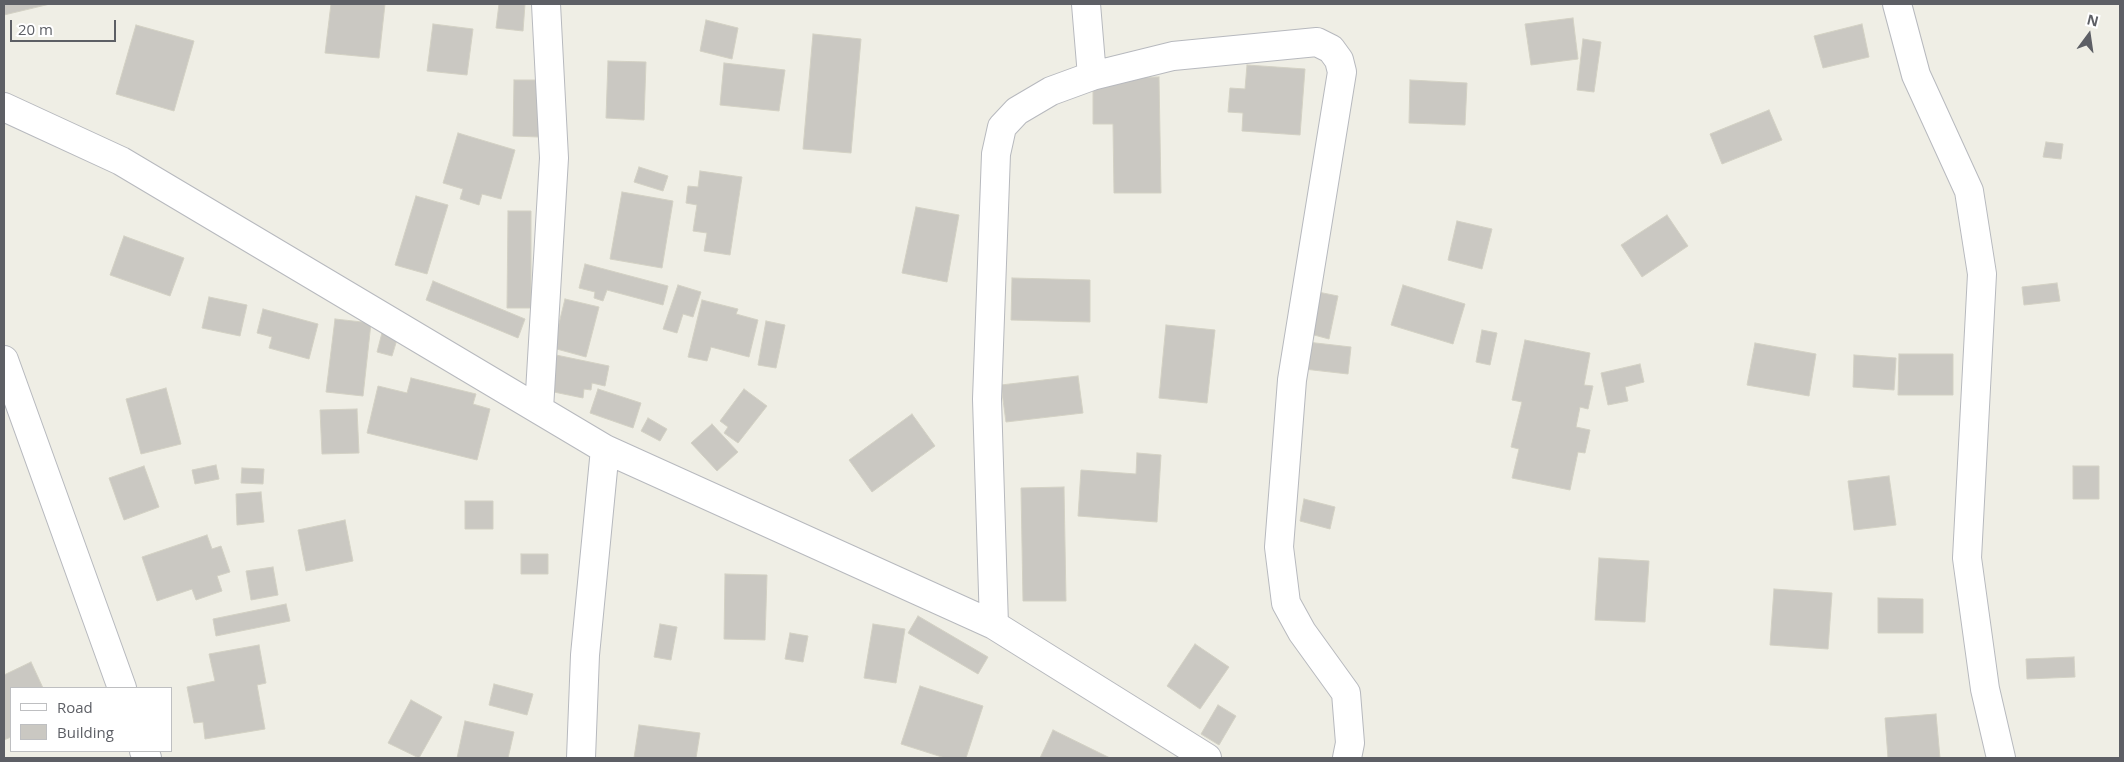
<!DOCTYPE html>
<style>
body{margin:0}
#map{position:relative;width:2124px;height:762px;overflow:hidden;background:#efeee5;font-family:"Open Sans",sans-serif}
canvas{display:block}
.frame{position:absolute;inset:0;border:5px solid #5d5f65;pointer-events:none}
.legend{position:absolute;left:10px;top:687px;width:162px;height:65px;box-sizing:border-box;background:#fff;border:1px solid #bebfc1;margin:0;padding:6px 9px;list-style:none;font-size:15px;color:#5d5f65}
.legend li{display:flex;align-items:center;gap:10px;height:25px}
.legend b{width:25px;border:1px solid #bebfc1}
.north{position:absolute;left:2064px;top:10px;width:50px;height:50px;-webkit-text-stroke:4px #fff;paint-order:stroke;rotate:14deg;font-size:14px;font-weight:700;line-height:20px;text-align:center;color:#5d5f65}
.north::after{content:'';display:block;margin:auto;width:18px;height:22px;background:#5d5f65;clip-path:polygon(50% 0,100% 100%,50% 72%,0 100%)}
.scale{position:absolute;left:10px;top:20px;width:106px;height:22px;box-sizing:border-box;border:2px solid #5d5f65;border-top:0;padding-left:6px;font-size:15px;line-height:18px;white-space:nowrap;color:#5d5f65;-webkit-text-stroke:4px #fff;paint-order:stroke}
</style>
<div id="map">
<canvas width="2124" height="762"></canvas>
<div class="frame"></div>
<ul class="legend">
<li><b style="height:6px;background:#fff"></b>Road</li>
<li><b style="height:14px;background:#cac8c2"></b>Building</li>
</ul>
<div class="north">N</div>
<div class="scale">20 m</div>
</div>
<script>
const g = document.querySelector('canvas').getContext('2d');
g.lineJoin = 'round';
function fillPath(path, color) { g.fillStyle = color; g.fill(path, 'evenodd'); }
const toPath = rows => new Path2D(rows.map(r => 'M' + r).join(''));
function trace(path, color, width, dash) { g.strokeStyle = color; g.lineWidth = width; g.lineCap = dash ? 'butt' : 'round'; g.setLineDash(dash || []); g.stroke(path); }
const building = toPath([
 [4,4,50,4,4,15,4,4],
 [331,4,385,4,379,58,325,53,331,4],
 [499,4,525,4,523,31,496,28,499,4],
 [1573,18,1578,59,1531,65,1525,24,1573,18],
 [706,20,738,28,732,59,700,51,706,20],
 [433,24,473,29,467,75,427,71,433,24],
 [1862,24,1869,57,1823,68,1814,36,1862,24],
 [136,25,194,41,174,111,116,94,136,25],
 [813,34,861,39,851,153,803,149,813,34],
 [1583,39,1601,42,1594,92,1577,90,1583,39],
 [608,61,646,62,644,120,606,118,608,61],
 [724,63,785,70,779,111,720,105,724,63],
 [1247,65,1305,69,1300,135,1242,131,1243,113,1228,112,1230,88,1245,89,1247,65],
 [1159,77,1161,193,1114,193,1113,124,1093,124,1093,78,1159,77],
 [514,80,540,80,539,137,513,136,514,80],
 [1410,80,1467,83,1465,125,1409,123,1410,80],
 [1769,110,1782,140,1722,164,1710,134,1769,110],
 [458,133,515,150,501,199,482,194,479,205,460,199,463,189,443,183,458,133],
 [2046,142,2063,144,2061,159,2043,157,2046,142],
 [639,167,668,176,663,191,634,182,639,167],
 [700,171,742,177,730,255,704,251,707,233,693,231,697,205,686,203,688,186,698,187,700,171],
 [622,192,673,201,662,268,610,259,622,192],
 [416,196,448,205,427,274,395,265,416,196],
 [916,207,959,215,947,282,902,273,916,207],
 [508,211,531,211,531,308,507,308,508,211],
 [1667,215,1688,246,1642,277,1621,245,1667,215],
 [1457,221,1492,229,1482,269,1448,260,1457,221],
 [124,236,184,258,170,296,110,275,124,236],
 [585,264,668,286,663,305,607,290,603,301,594,298,595,292,579,288,585,264],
 [1012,278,1090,280,1090,322,1011,320,1012,278],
 [433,281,525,319,518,338,426,300,433,281],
 [2057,283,2060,301,2024,305,2022,287,2057,283],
 [678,285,701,292,693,317,683,314,677,333,663,329,678,285],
 [1403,285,1465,304,1453,344,1391,325,1403,285],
 [1313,291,1338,296,1329,339,1303,332,1313,291],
 [209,297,247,305,240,336,202,328,209,297],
 [565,299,599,307,586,357,553,348,565,299],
 [702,300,738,309,736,314,758,320,749,357,711,347,707,361,688,357,702,300],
 [263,309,318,324,309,359,269,348,272,337,257,333,263,309],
 [335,319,371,323,363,396,326,392,335,319],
 [766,321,785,325,776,368,758,365,766,321],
 [1166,325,1215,330,1207,403,1159,398,1166,325],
 [383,329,399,333,392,356,377,352,383,329],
 [1482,330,1497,333,1490,365,1476,362,1482,330],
 [1525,340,1590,353,1584,385,1593,386,1588,409,1580,407,1576,427,1590,430,1585,453,1578,452,1570,490,1512,478,1519,449,1511,447,1522,402,1512,400,1525,340],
 [1307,342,1351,347,1348,374,1304,369,1307,342],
 [1755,343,1816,354,1809,396,1747,385,1755,343],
 [1899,354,1953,354,1953,395,1898,395,1899,354],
 [556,355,609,366,605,386,592,383,591,390,584,389,583,398,549,391,556,355],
 [1854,355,1896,358,1894,390,1853,387,1854,355],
 [1640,364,1644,382,1625,387,1628,401,1608,405,1601,373,1640,364],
 [1078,376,1083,413,1006,422,1001,385,1078,376],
 [411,378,476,394,473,404,490,409,477,460,367,433,378,386,407,393,411,378],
 [166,388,181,444,141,454,126,399,166,388],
 [598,389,641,403,633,428,590,413,598,389],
 [744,389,767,406,738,443,724,433,728,427,720,421,744,389],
 [357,409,359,453,322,454,320,410,357,409],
 [912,414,935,446,872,492,849,460,912,414],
 [648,418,667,429,660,441,641,431,648,418],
 [712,424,738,452,717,471,691,443,712,424],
 [1137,453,1161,455,1157,522,1078,516,1081,470,1136,474,1137,453],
 [216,465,219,479,195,484,192,470,216,465],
 [144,466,159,507,124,520,109,478,144,466],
 [2073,466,2099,466,2099,499,2073,499,2073,466],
 [242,468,264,469,263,484,241,483,242,468],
 [1889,476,1896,525,1854,530,1848,481,1889,476],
 [1064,487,1066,601,1023,601,1021,488,1064,487],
 [261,492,264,522,237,525,236,494,261,492],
 [1304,499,1335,507,1330,529,1300,521,1304,499],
 [465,501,493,501,493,529,465,529,465,501],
 [345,520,353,561,306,571,298,530,345,520],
 [207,535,212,549,221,546,230,572,217,576,222,591,196,600,192,589,157,601,142,557,207,535],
 [521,554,548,554,548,574,521,574,521,554],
 [1599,558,1649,561,1645,622,1595,620,1599,558],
 [273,567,278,595,251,600,246,571,273,567],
 [725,574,767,575,765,640,724,639,725,574],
 [1774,589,1832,593,1828,649,1770,645,1774,589],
 [1878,598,1923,599,1923,633,1878,633,1878,598],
 [286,604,290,621,216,636,213,619,286,604],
 [918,616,988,657,978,674,908,633,918,616],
 [660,624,677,627,671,660,654,657,660,624],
 [873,624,905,629,896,683,864,678,873,624],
 [790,633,808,636,803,662,785,659,790,633],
 [1195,644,1229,667,1200,709,1167,686,1195,644],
 [259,645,266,683,257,685,265,729,205,739,203,722,194,723,187,687,215,681,209,654,259,645],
 [2074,657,2075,677,2027,679,2026,659,2074,657],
 [31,662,43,688,11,688,11,737,4,740,4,675,31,662],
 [494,684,533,694,527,715,489,705,494,684],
 [920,686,983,706,966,758,945,758,901,744,920,686],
 [411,700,442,717,419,758,388,743,411,700],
 [1218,705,1236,716,1219,745,1201,734,1218,705],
 [1936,714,1940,758,1888,758,1885,718,1936,714],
 [465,721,514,732,508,758,457,758,465,721],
 [639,725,700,733,696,758,634,758,639,725],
 [1053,730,1110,758,1040,758,1053,730]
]);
fillPath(building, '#cac8c2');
trace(building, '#d3d1c4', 1);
const street = toPath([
 [1086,4,1092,76],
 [1897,4,1916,75,1969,191,1982,274,1967,558,1985,689,2001,758],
 [4,107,121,161,605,449,994,625,1207,758],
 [4,360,122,688],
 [539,409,554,158,546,4],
 [994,625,987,399,996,154,1002,127,1017,111,1051,91,1092,76,1173,56,1317,42,1331,49,1339,60,1342,72,1292,380,1279,547,1286,603,1302,632,1346,693,1350,743,1347,758],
 [144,751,147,758],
 [581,758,585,655,605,449]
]);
trace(street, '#b7b9be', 30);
trace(street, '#fff', 28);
</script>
